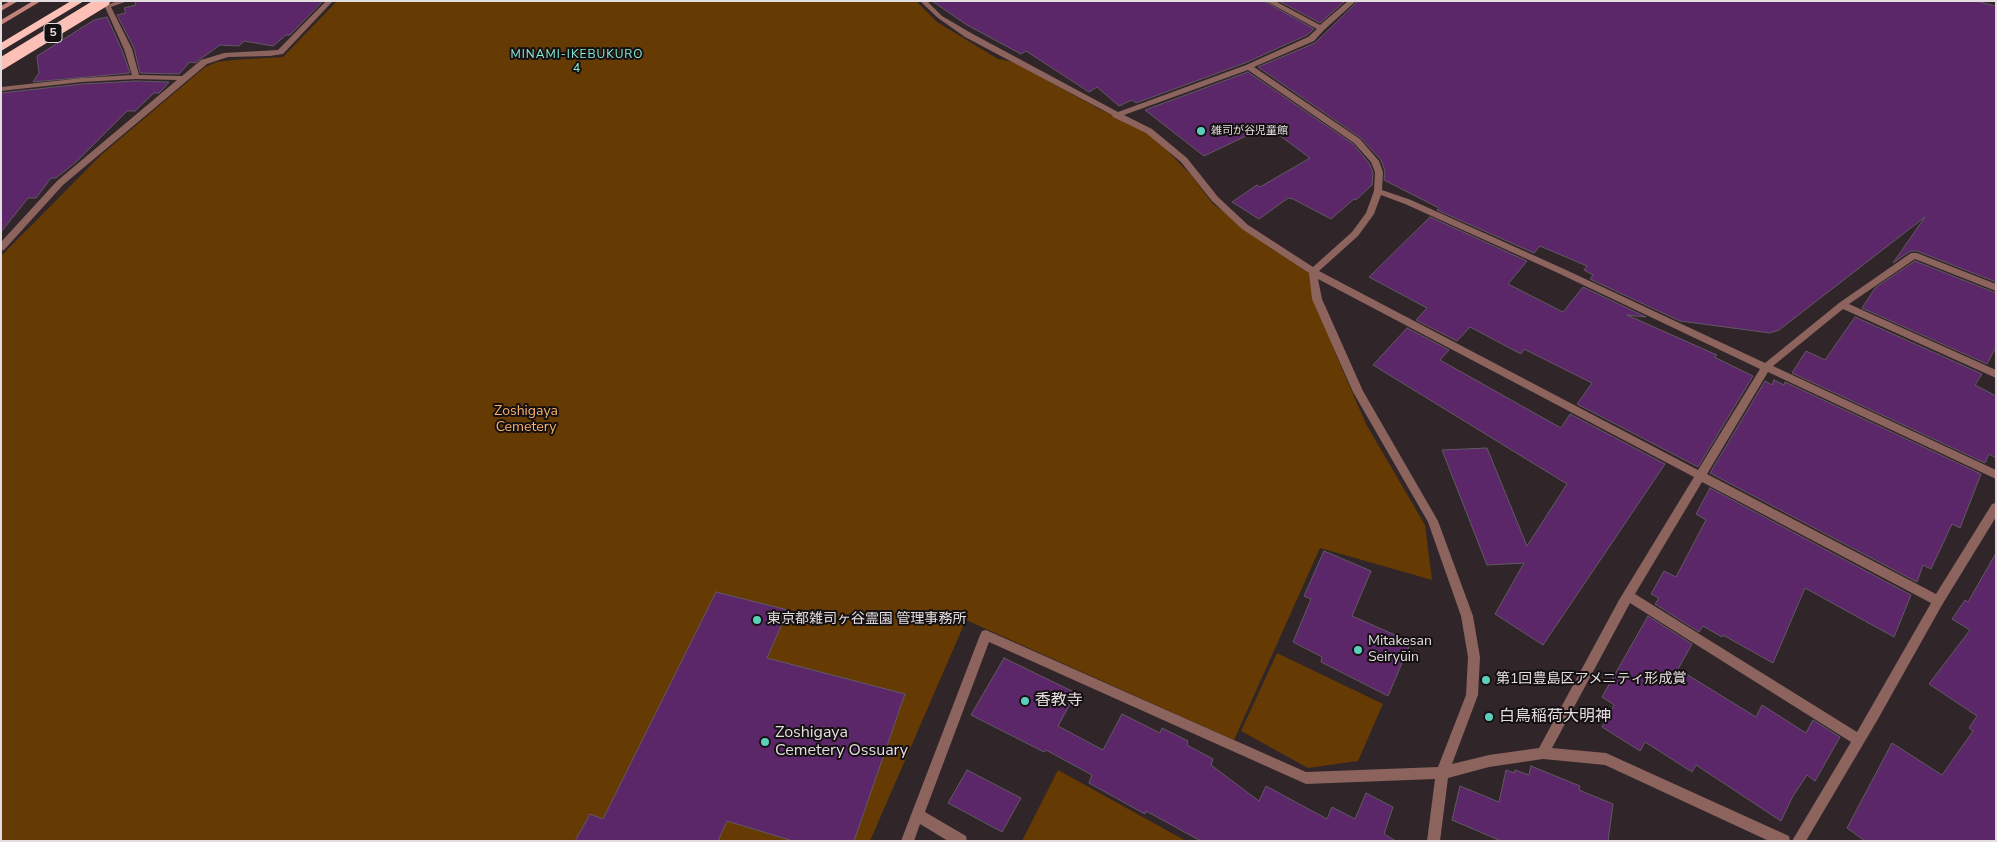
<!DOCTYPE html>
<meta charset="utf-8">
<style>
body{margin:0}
#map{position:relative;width:1997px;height:842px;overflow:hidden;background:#302529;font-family:"Nunito Sans",sans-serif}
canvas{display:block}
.frame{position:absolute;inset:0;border:2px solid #e4dddf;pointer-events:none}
</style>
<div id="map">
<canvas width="1997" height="842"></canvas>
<div class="frame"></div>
</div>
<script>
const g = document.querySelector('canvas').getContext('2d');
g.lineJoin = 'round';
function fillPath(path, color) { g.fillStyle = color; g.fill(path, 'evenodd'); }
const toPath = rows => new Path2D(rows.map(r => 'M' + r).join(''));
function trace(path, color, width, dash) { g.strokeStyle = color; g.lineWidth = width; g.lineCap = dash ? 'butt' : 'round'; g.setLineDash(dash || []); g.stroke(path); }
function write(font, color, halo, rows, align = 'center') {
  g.font = font + ' "Nunito Sans","Noto Sans JP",sans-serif'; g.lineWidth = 4; g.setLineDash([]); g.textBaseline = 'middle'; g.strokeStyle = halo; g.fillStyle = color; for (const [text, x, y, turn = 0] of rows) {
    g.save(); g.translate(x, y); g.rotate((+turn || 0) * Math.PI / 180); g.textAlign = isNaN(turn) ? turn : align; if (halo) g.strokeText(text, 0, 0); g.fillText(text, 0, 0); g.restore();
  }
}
fillPath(toPath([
 [337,1,916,1,937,22,998,59,1013,62,1101,110,1148,131,1191,175,1213,204,1310,274,1337,357,1366,424,1425,525,1432,580,1320,548,1234,740,966,620,870,841,1,841,1,256,101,155,205,67,217,62,232,60,283,57],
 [1277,653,1383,704,1358,761,1308,768,1241,731],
 [1058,770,1186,841,1022,841]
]), '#653a03');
const building = toPath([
 [135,1,323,1,290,35,286,35,273,46,244,41,239,46,220,45,195,63,190,62,179,74,140,73,134,48,117,15,126,13,124,8,136,5,135,1],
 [932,1,1264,1,1314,29,1307,35,1245,63,1136,103,1132,100,1119,106,1097,87,1089,92,1026,51,1021,54,967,25,932,1],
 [1279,1,1345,1,1320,23,1279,1],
 [1358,1,1976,1,1996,6,1996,282,1917,251,1910,251,1893,263,1925,217,1779,330,1770,333,1680,321,1590,279,1593,275,1584,270,1587,266,1540,246,1534,253,1437,210,1439,208,1384,180,1385,171,1381,160,1361,138,1258,67,1315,43,1358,1],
 [107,17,122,50,130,73,33,82,39,73,37,56,94,20,107,17],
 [1248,72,1353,144,1369,163,1373,172,1372,185,1356,200,1354,199,1331,219,1293,199,1288,198,1259,219,1232,202,1257,185,1260,187,1310,158,1267,126,1204,156,1145,110,1248,72],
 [136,81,169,82,163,89,159,93,154,93,135,111,127,111,76,162,56,178,51,178,36,198,28,198,1,232,1,93,82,84,136,81],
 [1430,217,1527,261,1508,284,1563,312,1583,287,1646,317,1627,315,1717,355,1714,357,1753,376,1698,467,1577,404,1592,383,1524,349,1521,354,1470,327,1457,341,1416,320,1427,308,1369,277,1430,217],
 [1915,261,1996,293,1996,347,1987,364,1862,308,1875,288,1915,261],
 [1855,317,1982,374,1975,385,1996,396,1996,458,1989,454,1985,463,1792,373,1806,351,1825,360,1855,317],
 [1407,328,1449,350,1440,360,1561,428,1570,414,1665,464,1543,645,1495,614,1524,563,1487,565,1442,450,1487,448,1527,546,1567,484,1373,365,1407,328],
 [1774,380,1784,385,1785,382,1981,474,1960,528,1952,524,1931,569,1923,565,1917,582,1710,473,1765,381,1772,385,1774,380],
 [1710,488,1911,595,1894,637,1805,588,1773,663,1723,635,1722,637,1703,626,1699,632,1655,604,1659,598,1651,594,1664,571,1676,577,1706,520,1696,514,1710,488],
 [1324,551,1371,571,1352,616,1411,642,1388,696,1321,662,1322,657,1293,642,1311,599,1304,596,1324,551],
 [1996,553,1996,841,1865,841,1847,828,1892,743,1942,775,1973,731,1969,728,1977,716,1929,684,1970,630,1952,619,1965,600,1968,602,1996,553],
 [716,592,788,610,767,658,905,694,854,841,793,841,727,821,718,841,575,841,590,814,603,819,716,592],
 [1648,616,1692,644,1678,669,1756,717,1762,705,1806,733,1813,720,1840,737,1815,781,1807,775,1793,796,1781,821,1696,765,1692,772,1645,742,1640,751,1602,727,1614,705,1602,697,1648,616],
 [1004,658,1076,693,1058,726,1103,750,1122,714,1160,733,1162,728,1188,741,1187,745,1213,759,1211,765,1259,801,1266,786,1327,819,1332,807,1355,819,1366,793,1393,807,1384,834,1396,841,1201,841,1146,811,1145,814,1089,783,1092,775,1046,750,1044,752,971,715,1004,658],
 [1531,766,1580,786,1579,790,1613,804,1608,841,1501,841,1452,820,1460,786,1499,802,1506,770,1514,773,1515,770,1529,775,1531,766],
 [967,770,1021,798,1002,832,948,803,967,770]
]);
fillPath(building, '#5c2769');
trace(building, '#615963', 1);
fillPath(toPath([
 [117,1,128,1,108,8,105,6,117,1]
]), '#8c635d');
fillPath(toPath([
 [87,1,99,1,110,5,132,49,139,75,182,76,201,60,224,53,278,50,326,1,333,1,283,54,270,56,228,57,207,64,63,185,4,250,1,251,1,242,57,181,177,80,136,79,82,82,1,91,1,87,82,78,132,75,124,49,105,7,87,1],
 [920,1,927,1,942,16,971,33,1118,112,1246,65,1308,37,1317,29,1266,1,1275,1,1320,25,1348,1,1356,1,1324,30,1314,41,1254,67,1360,139,1379,161,1383,172,1382,190,1411,200,1564,269,1765,363,1839,303,1911,253,1917,253,1996,284,1996,291,1915,259,1849,304,1996,370,1996,378,1843,309,1773,366,1996,470,1996,479,1768,372,1707,474,1936,594,1992,504,1996,503,1996,517,1942,605,1878,719,1806,841,1792,841,1851,742,1630,603,1552,748,1606,753,1789,836,1790,841,1769,841,1605,765,1543,759,1489,767,1448,778,1440,841,1427,841,1435,779,1306,784,989,642,925,812,966,836,967,841,948,841,920,824,914,841,901,841,980,635,982,631,986,630,1306,772,1438,767,1466,695,1468,657,1461,616,1428,522,1353,392,1312,299,1309,273,1242,229,1212,201,1181,162,1146,133,1113,117,1112,115,965,37,938,18,920,1],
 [1248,70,1354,143,1371,162,1375,172,1374,191,1366,213,1352,232,1313,267,1248,225,1218,197,1187,158,1152,129,1124,115,1248,70],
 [1381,195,1405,204,1558,273,1760,369,1698,470,1319,271,1358,236,1374,214,1381,195],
 [1318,279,1694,477,1619,600,1539,748,1489,755,1452,764,1478,695,1480,657,1473,616,1438,521,1363,391,1322,299,1318,279],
 [1702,482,1931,603,1857,732,1635,594,1702,482]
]), '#8c635d');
fillPath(toPath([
 [10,1,18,1,1,11,1,6,10,1],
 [33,1,41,1,1,25,1,20,33,1]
]), '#c48379');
fillPath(toPath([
 [71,1,84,1,1,51,1,43,71,1]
]), '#fdc0b6');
trace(toPath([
 [1,64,104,1]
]), '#fdc0b6', 12);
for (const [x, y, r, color] of [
 [1201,131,5,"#5cceba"],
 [757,620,5,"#5cceba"],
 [1358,650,5,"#5cceba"],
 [1486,680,5,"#5cceba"],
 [1025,701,5,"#5cceba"],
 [1489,717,5,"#5cceba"],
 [765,742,5,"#5cceba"]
]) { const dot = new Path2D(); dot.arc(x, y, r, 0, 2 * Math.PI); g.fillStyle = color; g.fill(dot); trace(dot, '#151012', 2); }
write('11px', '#e4dddf', '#151012', [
 ["雑司が谷児童館",1211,131]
], 'left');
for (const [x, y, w] of [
 [53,33,18]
]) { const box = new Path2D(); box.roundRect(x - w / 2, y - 9.5, w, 19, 4); g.fillStyle = '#151012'; g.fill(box); trace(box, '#e4dddf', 1); }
write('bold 12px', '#e4dddf', null, [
 ["5",53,33]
]);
g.letterSpacing = '1px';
write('12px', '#87edd9', '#151012', [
 ["MINAMI-IKEBUKURO",577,55],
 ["4",577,69]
]);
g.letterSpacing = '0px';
write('14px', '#f8b06b', '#151012', [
 ["Zoshigaya",526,412],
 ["Cemetery",526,428]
]);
write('14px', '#e4dddf', '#151012', [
 ["東京都雑司ヶ谷霊園 管理事務所",767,620],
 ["Mitakesan",1368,642],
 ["Seiryūin",1368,658],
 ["第1回豊島区アメニティ形成賞",1496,680]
], 'left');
write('16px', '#e4dddf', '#151012', [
 ["香教寺",1035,701],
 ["白鳥稲荷大明神",1499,717],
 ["Zoshigaya",775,733],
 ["Cemetery Ossuary",775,751]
], 'left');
</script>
